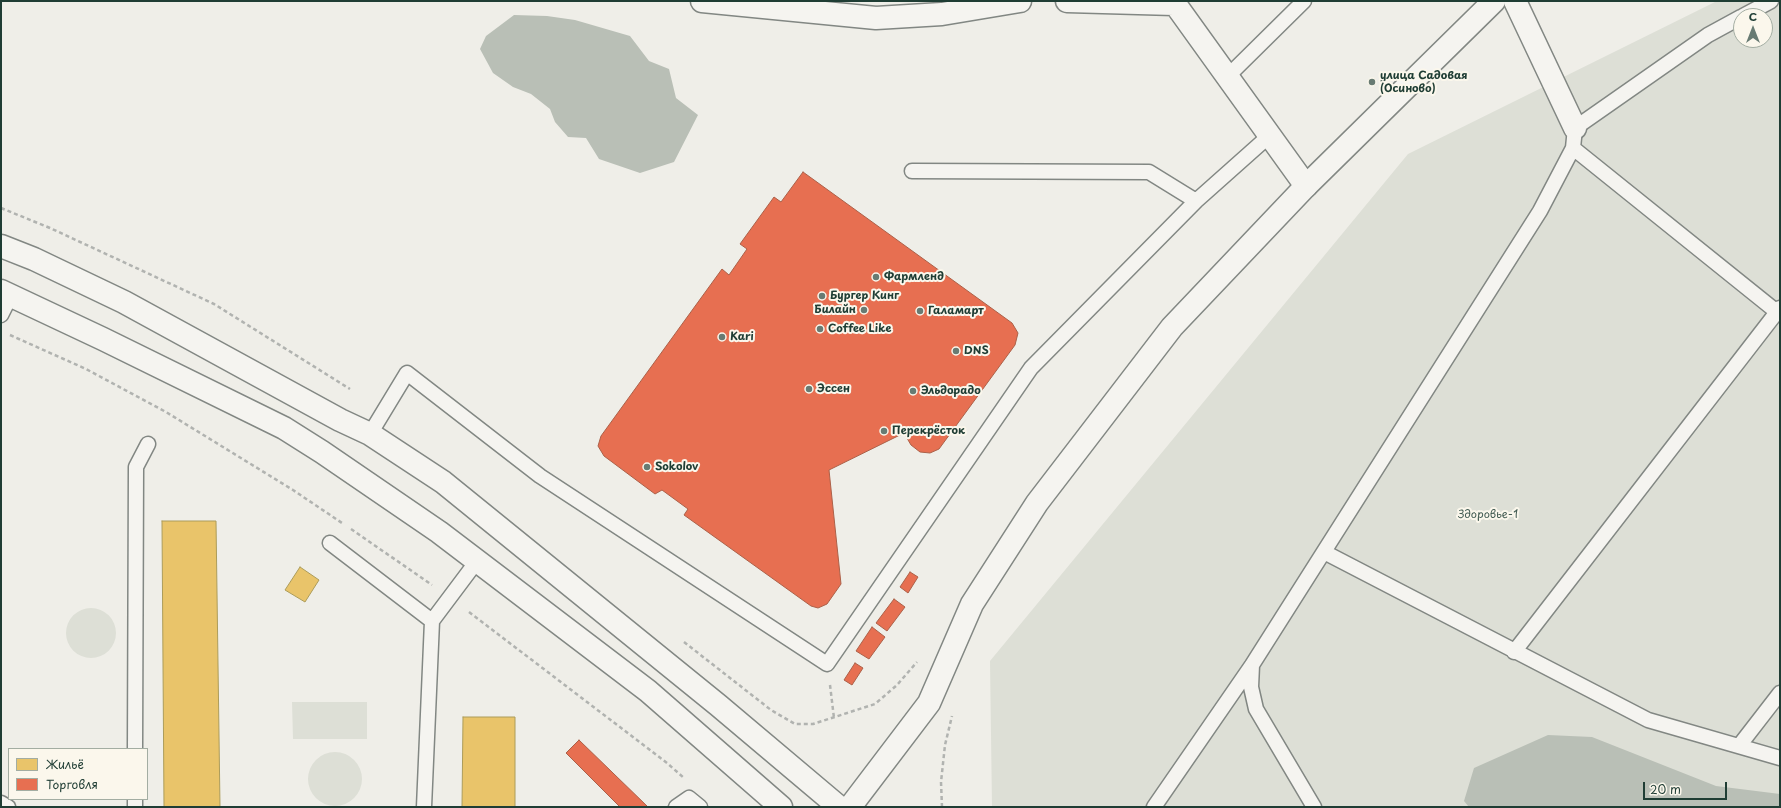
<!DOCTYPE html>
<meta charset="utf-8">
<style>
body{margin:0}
#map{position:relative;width:1781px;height:808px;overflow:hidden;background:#efeee8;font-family:"Playpen Sans",sans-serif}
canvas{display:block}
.frame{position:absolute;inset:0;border:2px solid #1f3d34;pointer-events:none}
.legend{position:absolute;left:8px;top:748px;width:140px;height:52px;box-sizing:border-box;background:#fbf7ec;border:1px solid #a3ada2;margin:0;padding:5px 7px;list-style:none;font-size:12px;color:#1f3d34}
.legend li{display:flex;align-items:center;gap:8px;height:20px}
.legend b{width:20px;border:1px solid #a3ada2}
.north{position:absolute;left:1733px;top:8px;width:40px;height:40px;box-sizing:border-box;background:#fbf7ec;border:1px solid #a3ada2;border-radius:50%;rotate:0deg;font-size:11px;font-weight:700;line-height:16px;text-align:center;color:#1f3d34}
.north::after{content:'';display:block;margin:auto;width:14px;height:18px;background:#687b73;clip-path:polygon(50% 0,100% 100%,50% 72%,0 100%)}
.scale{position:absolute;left:1643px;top:782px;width:84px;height:18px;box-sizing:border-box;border:2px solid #1f3d34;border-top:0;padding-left:5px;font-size:12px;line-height:14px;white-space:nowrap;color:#1f3d34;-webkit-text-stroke:3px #fbf7ec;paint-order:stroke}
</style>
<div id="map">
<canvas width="1781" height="808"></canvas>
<div class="frame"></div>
<ul class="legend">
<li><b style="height:11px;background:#e9c46a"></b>Жильё</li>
<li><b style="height:11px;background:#e76f51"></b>Торговля</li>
</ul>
<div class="north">С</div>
<div class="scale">20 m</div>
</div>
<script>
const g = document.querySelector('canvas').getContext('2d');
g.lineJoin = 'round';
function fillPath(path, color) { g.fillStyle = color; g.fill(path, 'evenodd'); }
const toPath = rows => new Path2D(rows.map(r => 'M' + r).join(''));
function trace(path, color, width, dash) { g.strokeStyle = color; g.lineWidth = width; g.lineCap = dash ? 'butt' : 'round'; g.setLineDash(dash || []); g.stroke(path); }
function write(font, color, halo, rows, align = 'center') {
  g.font = font + ' "Playpen Sans",sans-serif'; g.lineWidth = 4; g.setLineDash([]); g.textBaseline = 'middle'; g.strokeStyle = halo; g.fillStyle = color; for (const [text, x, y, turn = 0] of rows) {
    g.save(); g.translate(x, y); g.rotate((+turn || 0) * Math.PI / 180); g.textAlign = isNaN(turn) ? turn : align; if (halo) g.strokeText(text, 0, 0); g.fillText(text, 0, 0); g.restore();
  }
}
fillPath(toPath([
 [1717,1,1780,1,1780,807,992,807,990,661,1408,154],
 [1741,16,1765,16,1765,40,1741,40],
 '66 633a25 25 0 1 1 50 0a25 25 0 1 1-50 0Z',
 [292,702,367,702,367,739,293,739],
 '308 779a27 27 0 1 1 54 0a27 27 0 1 1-54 0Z'
]), '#dddfd6');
fillPath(toPath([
 [514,15,547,16,575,20,630,36,649,61,669,69,676,98,698,115,674,162,640,173,599,159,586,138,568,137,555,122,550,109,531,94,513,87,493,73,480,49,486,36],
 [1548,735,1592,737,1716,786,1780,794,1780,807,1469,807,1464,801,1474,768]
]), '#b9bfb6');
const homes = toPath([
 [162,521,216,521,220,807,164,807,162,521],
 [300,567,319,580,305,602,285,590,300,567],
 [463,717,515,717,515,807,462,807,463,717]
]);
fillPath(homes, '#e9c46a');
trace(homes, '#ac9c5a', 1);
const shops = toPath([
 [803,172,1012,323,1018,333,1015,345,939,449,930,453,920,452,911,445,904,433,829,470,841,584,827,604,818,608,811,606,684,515,688,509,662,490,655,494,604,456,598,446,601,436,722,269,729,275,747,249,740,244,774,197,781,202,803,172],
 [910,572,918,577,908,593,900,587,910,572],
 [894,599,905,607,887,631,876,623,894,599],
 [872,627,885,637,869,659,856,651,872,627],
 [855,663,863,668,852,685,844,680,855,663],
 [579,740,647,806,646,807,620,807,566,753,579,740]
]);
fillPath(shops, '#e76f51');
trace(shops, '#ab6048', 1);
const service = toPath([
 [1743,16,1771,1],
 [1227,77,1304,1],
 [1573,148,1777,312],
 [912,171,1149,172,1196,201],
 [1,315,11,295],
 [370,434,407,373,540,476,827,664,1031,368,1196,201,1269,136],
 [330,543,432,621,424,807],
 [1324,552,1648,720,1780,758],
 [432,621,477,561],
 [1514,652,1780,308],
 [1252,665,1251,687,1256,709,1314,807],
 [1739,746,1780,693],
 [135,749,136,467,148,444],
 [1,803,8,807],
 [135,807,135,799],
 [676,807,689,798,700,807],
 [1154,807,1252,665,1540,211,1573,148,1575,128,1708,35,1741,17]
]);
const minor = toPath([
 [702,1,876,18,942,14,1020,1],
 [1067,1,1174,4],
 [1173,1,1306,186],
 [1515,1,1575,128]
]);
const tertiary = toPath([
 [1,246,34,259,124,302,340,420,370,434,443,482,718,705,839,807],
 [1,291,103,339,284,428,322,452,439,532,648,691,781,807],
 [850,807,929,703,972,604,1037,503,1172,327,1306,186,1494,1]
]);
trace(service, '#828783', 17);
trace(minor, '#828783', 25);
trace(tertiary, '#828783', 25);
trace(toPath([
 [1,208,50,228,214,304,350,389],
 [10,335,86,369,166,412,293,490,342,523],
 [351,529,432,585],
 [469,612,667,763,684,778],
 [684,642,771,710,795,724,813,724,875,704,897,685,917,662],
 [830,685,834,718],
 [942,807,941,782,945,745,952,716]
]), '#b1b3b0', 2.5, [4, 3]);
trace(service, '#f5f4f0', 14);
trace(minor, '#f5f4f0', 22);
trace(tertiary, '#f5f4f0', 22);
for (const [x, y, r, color] of [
 [1372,82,4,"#687b73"],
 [876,277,4,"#687b73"],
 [822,296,4,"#687b73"],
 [864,310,4,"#687b73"],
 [920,311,4,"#687b73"],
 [820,329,4,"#687b73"],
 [722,337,4,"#687b73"],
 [956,351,4,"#687b73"],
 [809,389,4,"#687b73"],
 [913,391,4,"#687b73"],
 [884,431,4,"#687b73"],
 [647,467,4,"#687b73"]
]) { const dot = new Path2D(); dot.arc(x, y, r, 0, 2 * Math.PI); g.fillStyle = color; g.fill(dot); trace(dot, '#fbf7ec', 1.5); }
write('bold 11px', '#1f3d34', '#fbf7ec', [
 ["улица Садовая",1380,76],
 ["(Осиново)",1380,89],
 ["Фармленд",884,277],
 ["Бургер Кинг",830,296],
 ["Билайн",856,310,"right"],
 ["Галамарт",928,311],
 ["Coffee Like",828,329],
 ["Kari",730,337],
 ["DNS",964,351],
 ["Эссен",817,389],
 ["Эльдорадо",921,391],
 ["Перекрёсток",892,431],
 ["Sokolov",655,467]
], 'left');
write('11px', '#425b52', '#fbf7ec', [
 ["Здоровье-1",1488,515]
]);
</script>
